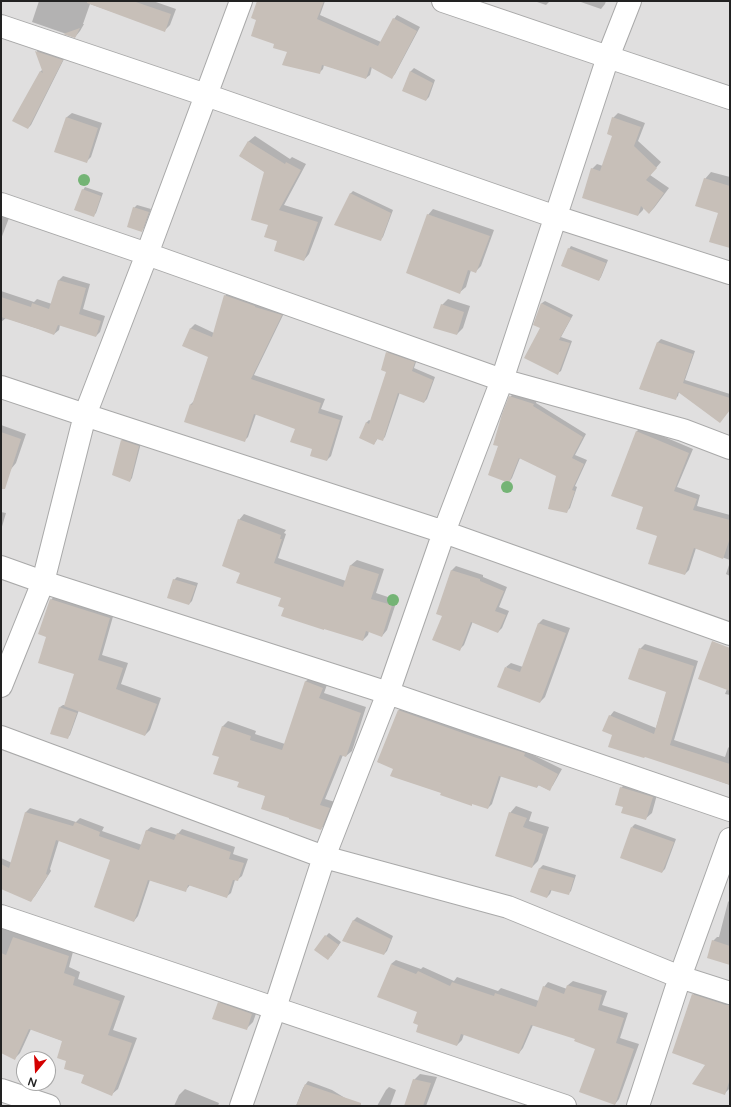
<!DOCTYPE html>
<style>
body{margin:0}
#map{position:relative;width:731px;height:1107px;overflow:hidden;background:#f2efe9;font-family:"Varela Round",sans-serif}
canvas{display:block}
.frame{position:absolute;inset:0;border:2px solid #222;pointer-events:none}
.north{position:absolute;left:16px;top:1051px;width:40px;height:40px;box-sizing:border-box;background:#fff;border:1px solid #a7a7a7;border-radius:50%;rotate:198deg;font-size:11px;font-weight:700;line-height:16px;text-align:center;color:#222}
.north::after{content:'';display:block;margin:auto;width:14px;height:18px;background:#d40000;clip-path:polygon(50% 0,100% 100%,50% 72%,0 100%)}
</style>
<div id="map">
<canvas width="731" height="1107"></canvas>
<div class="frame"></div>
<div class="north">N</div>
</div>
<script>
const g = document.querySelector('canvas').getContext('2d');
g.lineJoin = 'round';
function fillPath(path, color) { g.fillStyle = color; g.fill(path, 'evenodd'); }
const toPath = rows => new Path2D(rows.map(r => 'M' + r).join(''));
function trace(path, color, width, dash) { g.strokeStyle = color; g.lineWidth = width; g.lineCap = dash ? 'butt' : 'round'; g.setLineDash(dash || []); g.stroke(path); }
fillPath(toPath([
 [1,1,730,1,730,1106,1,1106],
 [24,1059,48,1059,48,1083,24,1083]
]), '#e0dfdf');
fillPath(toPath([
 [39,1,153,1,176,9,170,25,165,30,90,4,83,24,84,24,80,31,75,37,32,22],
 [258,1,325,1,320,15,381,42,394,19,397,15,420,27,395,74,392,77,372,67,370,75,366,78,324,65,323,69,319,73,288,51,276,44,257,19],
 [534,1,550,1,546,5],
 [578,1,606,1,605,4,601,9],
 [39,48,65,57,31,125,28,128,40,72,43,69,37,51],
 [414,68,435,80,429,97,426,100,403,90,411,71],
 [72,113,102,123,91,157,87,161,55,151,67,117],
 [618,113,645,123,638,141,661,162,650,175,669,188,654,208,649,213,644,207,643,210,638,215,592,169,597,164,603,166,614,135,613,118],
 [255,136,290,159,292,157,306,164,284,205,323,217,309,254,304,260,279,240,269,224,265,172,240,156,249,141],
 [711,172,730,177,730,244,719,212,705,179],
 [85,187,103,193,96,213,93,216,83,190],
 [353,191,393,210,383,237,380,240,350,194],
 [137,205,151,209,144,228,141,231,134,208],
 [433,209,494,230,481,266,476,271,471,270,466,287,460,292,428,215],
 [1,215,9,218,1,239],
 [571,246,608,260,601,277,599,280,569,249],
 [63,276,90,284,83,309,105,316,100,332,96,336,60,325,59,330,54,334,6,318,1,322,1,291,34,302,37,299,52,304,59,280],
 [229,292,285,311,254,375,325,399,321,409,343,416,331,456,327,460,314,448,296,428,256,414,248,437,244,441,186,421,191,404,194,401,209,356,184,345,191,328,195,324,214,333,225,296],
 [448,299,470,306,463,328,457,334,442,305],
 [545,301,573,315,561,337,572,341,561,371,558,373,542,327,535,324,542,303],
 [661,339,695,351,685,380,730,394,730,409,679,392,678,396,675,399,640,389,658,342],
 [390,350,417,359,414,368,435,377,427,399,424,402,400,392,385,437,383,439,378,438,374,444,366,423,369,420,371,421,387,371,387,353],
 [514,393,537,400,536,403,586,434,575,455,587,460,575,486,577,487,570,508,566,512,557,475,520,458,512,478,509,482,500,446,510,397],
 [1,425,26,434,16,463,11,469,1,465],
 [641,427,693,449,677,487,700,495,697,506,730,515,730,560,696,548,689,570,685,574,658,536,645,507,613,495,637,431],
 [125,438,141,443,132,478,130,481,122,440],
 [1,512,6,513,1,530],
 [244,514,286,530,284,533,286,534,278,558,346,581,351,565,357,560,384,569,376,593,397,600,387,630,382,636,369,631,368,635,363,640,286,607,282,597,241,572,239,520],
 [730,562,730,576,726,574],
 [456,566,483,575,483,577,507,587,499,607,509,611,502,628,498,632,473,621,464,645,460,649,443,615,452,570],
 [177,577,198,583,192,601,189,604,174,580],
 [56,594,114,613,102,655,128,663,121,684,161,698,150,730,145,735,79,710,70,735,67,738,60,707,63,705,65,705,76,673,47,636,51,600],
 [543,619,570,628,545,697,540,702,506,667,511,663,523,667,539,623],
 [645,644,698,661,674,740,725,757,728,748,730,746,730,785,716,780,613,734,610,716,614,711,656,728,667,691,640,649],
 [730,664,730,695,725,694,727,689],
 [312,676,328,682,324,693,366,707,352,751,346,756,343,755,325,799,335,802,326,823,321,829,290,817,266,796,240,782,220,756,222,727,228,721,256,731,255,734,285,744,306,681],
 [403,706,527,752,562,769,553,785,549,790,539,785,537,787,501,776,492,804,488,808,473,803,472,804,442,792,394,768,378,762,399,710],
 [628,781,658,791,652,813,645,819,621,788],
 [516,806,532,812,529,821,549,827,538,861,532,867,510,813],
 [30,808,76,822,80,818,104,827,102,831,142,845,146,831,151,827,177,835,182,829,235,847,233,854,248,859,242,876,237,880,235,880,231,893,226,897,190,885,185,891,150,880,138,916,134,921,111,859,59,840,50,869,51,871,35,896,30,901,1,884,1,858,12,863,26,812],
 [635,824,676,839,665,869,662,872,632,827],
 [543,865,576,875,571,891,568,894,552,889,550,894,547,897,531,891,540,868],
 [730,900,730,956,713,941,717,937,719,937,728,902],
 [357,917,393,936,387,951,384,954,343,940,354,920],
 [1,926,74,948,69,967,80,972,78,979,125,996,113,1030,137,1038,131,1054,118,1089,112,1094,67,1061,63,1041,31,1029,20,1053,15,1058,1,1052],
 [329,933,341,942,331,956,326,936],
 [396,960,421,969,423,967,454,981,457,977,498,991,501,988,539,1001,544,987,548,982,567,989,568,985,573,981,607,991,602,1005,628,1013,620,1038,639,1044,619,1099,615,1104,597,1048,576,1038,533,1025,523,1048,519,1053,464,1034,462,1040,457,1045,419,1024,419,1011,391,964],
 [699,989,730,999,730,1088,724,1094,707,1065,693,995],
 [225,997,258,1008,253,1022,246,1029,219,1003],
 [420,1074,437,1077,426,1106,405,1106,414,1080],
 [308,1081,332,1090,358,1106,296,1106,303,1088],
 [389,1087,396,1090,390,1106,377,1106,386,1090],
 [185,1089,219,1103,218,1106,174,1106,179,1095]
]), '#0003');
fillPath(toPath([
 [87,1,133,1,171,14,165,32,87,3],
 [257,1,324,1,317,19,378,46,393,18,417,31,392,79,370,67,366,79,322,65,320,74,282,65,287,52,273,48,274,44,251,36,256,20,251,18],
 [80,28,75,38,63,34],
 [35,51,63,60,28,129,12,121,40,71,43,73],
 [410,71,433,83,426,101,402,91],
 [66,117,98,128,87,163,54,152],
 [612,117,641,127,634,146,657,168,646,180,664,193,649,214,641,206,638,216,582,198,591,168,600,171,612,136,607,134],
 [248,141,285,164,286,162,301,170,279,210,318,222,304,261,274,251,277,241,264,237,268,225,251,220,264,172,239,156],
 [704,178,730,186,730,248,709,242,718,213,695,206],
 [82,189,101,196,94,217,74,210],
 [350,193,391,213,381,241,334,225],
 [133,207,149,212,142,232,127,227],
 [427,214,490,236,476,273,468,270,460,294,406,273],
 [568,248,606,263,599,281,561,266],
 [58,280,86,288,79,314,101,321,96,337,58,325,54,335,38,329,1,317,1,297,31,307,32,303,49,309],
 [224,295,255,306,255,307,282,315,251,379,321,403,318,413,340,420,327,461,310,456,312,449,290,442,295,429,254,414,245,442,184,422,190,404,192,405,208,357,182,346,190,328,212,337],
 [541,303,571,318,559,340,570,343,558,375,524,358,540,328,533,325],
 [441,304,464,312,457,335,433,328],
 [657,342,693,354,683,383,730,398,730,410,720,423,678,392,676,400,639,389],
 [386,352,415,362,412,371,433,380,424,403,398,393,383,441,377,439,374,445,359,438,366,422,369,424,386,372,381,370],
 [509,396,534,404,533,406,583,437,572,458,584,464,572,490,575,491,567,513,548,509,556,476,519,458,509,483,488,475,498,446,493,445,502,414],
 [636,431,689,453,674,491,697,499,693,510,730,520,730,538,723,559,694,548,685,575,648,564,657,536,636,529,643,507,611,496],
 [1,432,21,439,5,489,1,489],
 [121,440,139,446,130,482,112,475],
 [238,519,281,535,280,539,282,539,274,563,343,587,350,565,379,574,371,599,392,605,382,637,366,631,363,641,324,629,324,630,281,616,284,608,278,606,281,598,236,583,240,573,222,566],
 [451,570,480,579,480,581,504,591,495,611,506,615,498,633,471,622,460,651,432,640,442,616,436,614],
 [173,579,196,586,189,605,167,598],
 [50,599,110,618,98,660,123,668,116,689,157,704,145,736,64,706,74,674,38,663,46,637,38,634],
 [538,623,566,633,540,703,497,687,505,667,520,672],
 [712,641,730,648,730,691,698,679],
 [639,648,694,666,670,745,730,764,730,785,645,757,644,758,608,747,612,735,602,731,609,715,654,734,666,692,628,679],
 [305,681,323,688,319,698,361,713,346,757,340,755,320,805,330,808,321,830,289,819,289,818,261,809,265,796,237,787,239,782,213,774,219,757,212,755,222,726,251,736,250,740,282,750],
 [59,707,77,713,68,739,50,734],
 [398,710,474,737,525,753,524,756,558,774,550,791,538,785,537,788,499,776,488,809,472,804,472,806,440,795,441,793,390,776,393,769,377,762],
 [620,787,653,797,646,820,621,813,623,807,615,805],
 [25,812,73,826,75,822,100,832,99,836,139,850,146,830,174,840,177,833,231,852,229,859,244,863,238,881,233,880,227,898,188,885,186,892,148,880,134,922,94,907,110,860,56,840,46,874,48,875,31,902,1,889,1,864,9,868],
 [509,812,527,818,523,827,543,834,532,868,495,856],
 [631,827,674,842,662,873,620,858],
 [539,868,574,878,569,895,550,890,547,898,530,892],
 [353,920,391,939,384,955,342,941],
 [325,935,339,945,328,960,314,950],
 [13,937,69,956,64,973,75,977,73,985,120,1001,108,1035,132,1043,126,1061,112,1096,81,1083,84,1075,64,1069,66,1061,57,1058,62,1041,29,1029,15,1060,1,1053,1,953,6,955],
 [712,940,730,946,730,965,707,958],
 [391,964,416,974,418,971,450,986,452,982,494,996,495,993,536,1007,543,986,564,994,567,985,602,995,598,1010,624,1018,616,1043,634,1049,615,1105,579,1092,595,1049,574,1041,575,1039,531,1025,519,1054,461,1034,457,1046,416,1032,418,1025,413,1023,417,1012,377,997],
 [692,994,726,1005,730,1005,730,1079,725,1095,692,1084,705,1065,672,1053],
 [218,1002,252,1014,247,1030,212,1019],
 [413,1079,431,1083,423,1106,404,1106],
 [305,1084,361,1103,361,1106,296,1106]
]), '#c7bfb8');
const street = toPath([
 [443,1,608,57,730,98],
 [1,26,206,95,556,217,730,273],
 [1,204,147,254,502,380,683,430,730,448],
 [1,387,85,415,444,532,730,634],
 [1,567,43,582,388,693,730,810],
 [1,686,43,582,85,415,147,254,241,1],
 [1,737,324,857,508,907,680,977,730,993],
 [1,916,565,1106],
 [1,1090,49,1106],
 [241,1106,275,1008,324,857,388,693,444,532,502,380,608,57,630,1],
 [638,1106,680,977,730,839]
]);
trace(street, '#a9a9a9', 24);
trace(street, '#fff', 22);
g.fillStyle = '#74b475';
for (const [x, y] of [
 [84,180],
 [507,487],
 [393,600]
]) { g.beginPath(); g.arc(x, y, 6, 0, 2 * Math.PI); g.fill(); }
</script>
